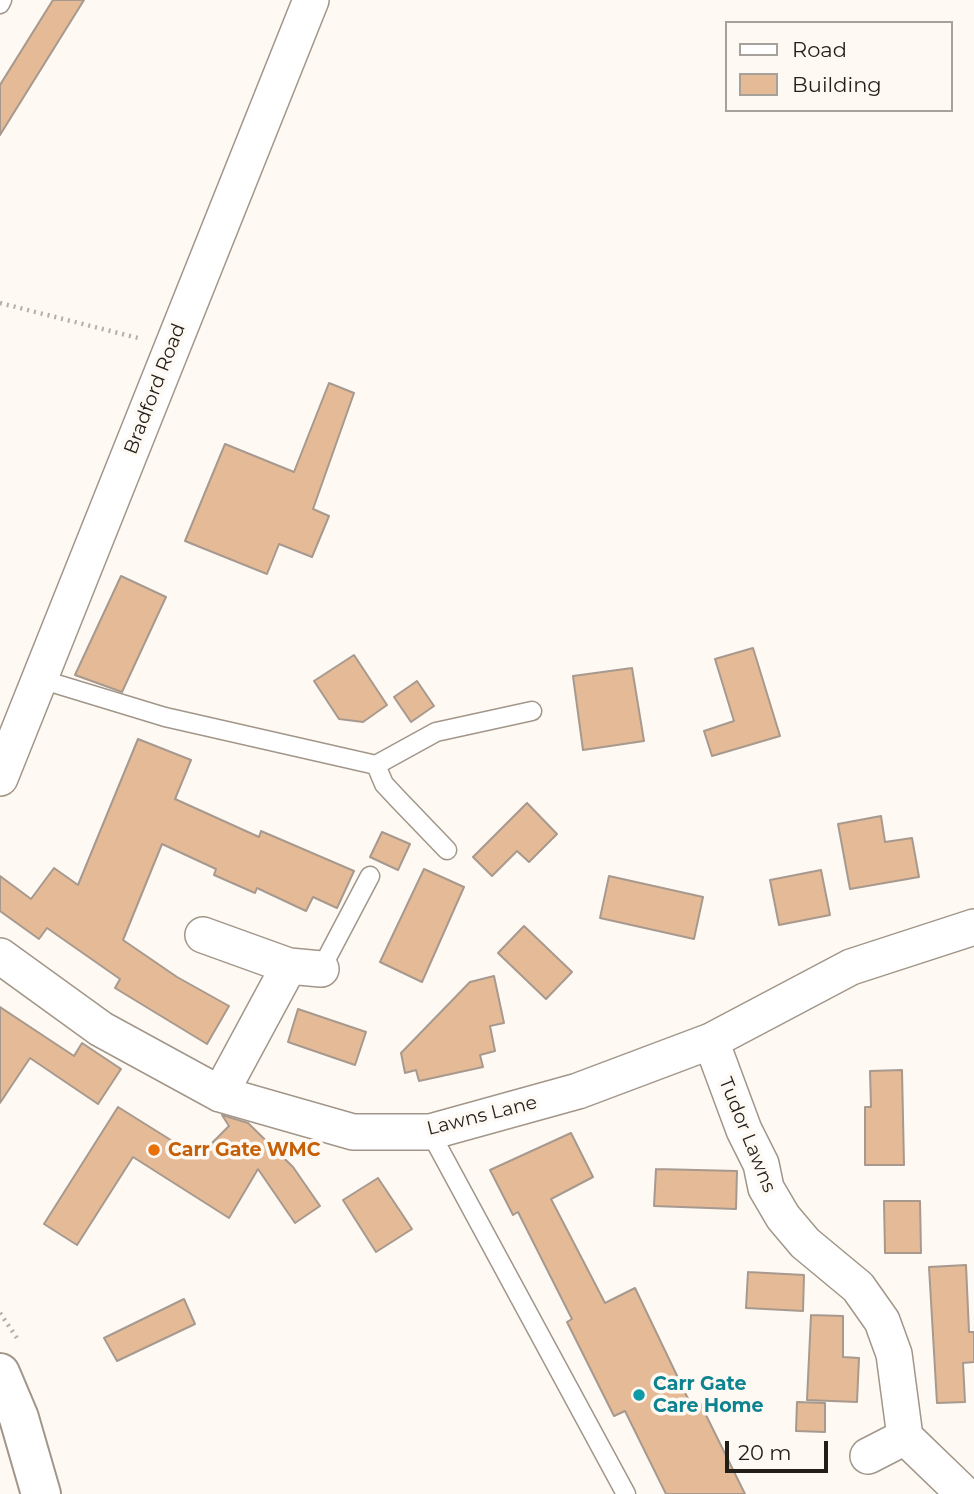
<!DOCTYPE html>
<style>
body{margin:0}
#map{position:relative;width:974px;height:1494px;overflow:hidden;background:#fef9f3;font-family:Montserrat,sans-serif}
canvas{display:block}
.legend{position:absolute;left:725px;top:21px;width:228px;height:91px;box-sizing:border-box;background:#fef9f3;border:2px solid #a6a19b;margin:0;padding:9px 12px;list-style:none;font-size:21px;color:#221e18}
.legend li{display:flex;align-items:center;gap:14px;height:35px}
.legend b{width:35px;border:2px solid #a6a19b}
.scale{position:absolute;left:725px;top:1441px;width:103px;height:32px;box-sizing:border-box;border:4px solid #221e18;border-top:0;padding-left:9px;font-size:21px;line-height:24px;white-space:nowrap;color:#221e18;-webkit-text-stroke:5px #fef9f3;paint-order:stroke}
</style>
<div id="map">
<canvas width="974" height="1494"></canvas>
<ul class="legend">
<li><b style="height:9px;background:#fff"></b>Road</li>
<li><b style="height:19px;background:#e5bb97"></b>Building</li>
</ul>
<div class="scale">20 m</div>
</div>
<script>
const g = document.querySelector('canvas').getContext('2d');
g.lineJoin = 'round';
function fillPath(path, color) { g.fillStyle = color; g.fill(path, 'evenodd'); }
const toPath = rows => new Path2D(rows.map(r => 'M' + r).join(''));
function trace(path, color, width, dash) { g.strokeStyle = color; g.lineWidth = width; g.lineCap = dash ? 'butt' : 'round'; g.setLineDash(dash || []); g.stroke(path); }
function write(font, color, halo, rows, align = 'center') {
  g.font = font + ' Montserrat,sans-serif'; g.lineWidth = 7; g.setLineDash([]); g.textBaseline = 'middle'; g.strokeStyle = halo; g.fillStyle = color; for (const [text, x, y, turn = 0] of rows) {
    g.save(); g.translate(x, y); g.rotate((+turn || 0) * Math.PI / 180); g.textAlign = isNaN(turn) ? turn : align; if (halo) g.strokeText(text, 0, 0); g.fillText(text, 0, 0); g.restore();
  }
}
const building = toPath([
 [53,0,84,0,0,135,0,85,53,0],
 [329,383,354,393,313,509,329,516,312,557,279,544,267,574,185,541,225,444,294,472,329,383],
 [121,576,166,597,122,692,75,675,121,576],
 [753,648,780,736,712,756,704,731,734,721,715,659,753,648],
 [354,655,387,705,363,722,339,719,314,681,354,655],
 [632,668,644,741,583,750,573,676,632,668],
 [417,681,434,706,411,722,394,697,417,681],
 [138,739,191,760,175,799,259,837,261,831,354,871,337,908,313,897,306,911,257,888,255,893,214,875,216,869,162,844,123,940,177,977,229,1006,207,1044,115,988,120,979,47,928,39,939,0,911,0,876,31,899,54,868,78,885,138,739],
 [527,803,557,834,529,862,517,851,492,876,473,857,527,803],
 [881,816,885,842,912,838,919,877,850,889,838,824,881,816],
 [382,832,410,844,398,870,370,857,382,832],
 [424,869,464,887,422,982,380,962,424,869],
 [821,870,830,915,779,925,770,880,821,870],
 [609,876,703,897,694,939,600,918,609,876],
 [524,926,572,972,546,999,498,953,524,926],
 [494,976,504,1023,490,1026,495,1051,480,1055,483,1067,419,1081,416,1070,405,1073,401,1053,470,982,494,976],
 [0,1007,74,1056,82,1043,121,1069,98,1104,30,1058,0,1103,0,1007],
 [298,1009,366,1032,355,1065,288,1042,298,1009],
 [902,1070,904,1165,865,1165,865,1107,871,1107,870,1071,902,1070],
 [118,1107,198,1157,229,1126,222,1115,248,1123,293,1167,320,1206,295,1223,258,1169,229,1218,133,1157,77,1245,44,1224,118,1107],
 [571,1133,593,1177,551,1199,605,1303,635,1288,692,1407,700,1403,745,1494,666,1494,625,1411,614,1416,567,1322,572,1319,518,1212,513,1215,490,1170,571,1133],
 [656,1169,737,1171,736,1209,654,1206,656,1169],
 [378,1178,412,1229,376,1252,343,1200,378,1178],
 [884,1201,920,1201,921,1253,885,1253,884,1201],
 [966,1265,969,1332,974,1332,974,1362,963,1363,965,1402,937,1403,929,1267,966,1265],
 [748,1272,804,1275,803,1311,746,1308,748,1272],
 [184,1299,195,1324,117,1361,104,1338,184,1299],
 [811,1315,843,1316,843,1357,859,1358,857,1402,807,1400,811,1315],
 [797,1402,825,1403,825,1432,796,1431,797,1402]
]);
fillPath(building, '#e5bb97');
trace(building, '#a7998e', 2);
const lane = toPath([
 [0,4,2,0],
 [40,679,165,717,376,765,436,732,532,711],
 [376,765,384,784,398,799,447,850],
 [321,969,370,876],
 [430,1132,626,1494]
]);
const street = toPath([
 [0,778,311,0],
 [203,935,289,966,321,969],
 [0,956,101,1029,220,1094,353,1132,430,1132,578,1091,711,1041,851,967,974,927],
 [711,1041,744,1130,761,1164,766,1188,783,1217,805,1243,858,1287,882,1321,894,1354,905,1437,962,1492],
 [220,1094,289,966],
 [868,1456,905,1437]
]);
const secondary = toPath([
 [0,1373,19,1418,41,1494]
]);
trace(lane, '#a19689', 21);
trace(street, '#a19689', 38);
trace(secondary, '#a19689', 42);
trace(toPath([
 [0,303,138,338],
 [0,1313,19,1341]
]), '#b3aea8', 4.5, [2, 5]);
trace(lane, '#fff', 18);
trace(street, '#fff', 35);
trace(secondary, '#fff', 38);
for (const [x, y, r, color] of [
 [154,1150,7,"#e8710a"],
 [639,1395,7,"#0f9aa8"]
]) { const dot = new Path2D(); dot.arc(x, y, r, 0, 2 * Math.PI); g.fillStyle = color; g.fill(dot); trace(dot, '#fef9f3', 2.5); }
write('19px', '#221e18', '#fef9f3', [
 ["Bradford Road",155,389,-69],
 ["Lawns Lane",482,1116,-14],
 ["Tudor Lawns",747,1135,68]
]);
write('bold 19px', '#c56008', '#fef9f3', [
 ["Carr Gate WMC",168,1150]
], 'left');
write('bold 19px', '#0d838f', '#fef9f3', [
 ["Carr Gate",653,1384],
 ["Care Home",653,1406]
], 'left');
</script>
